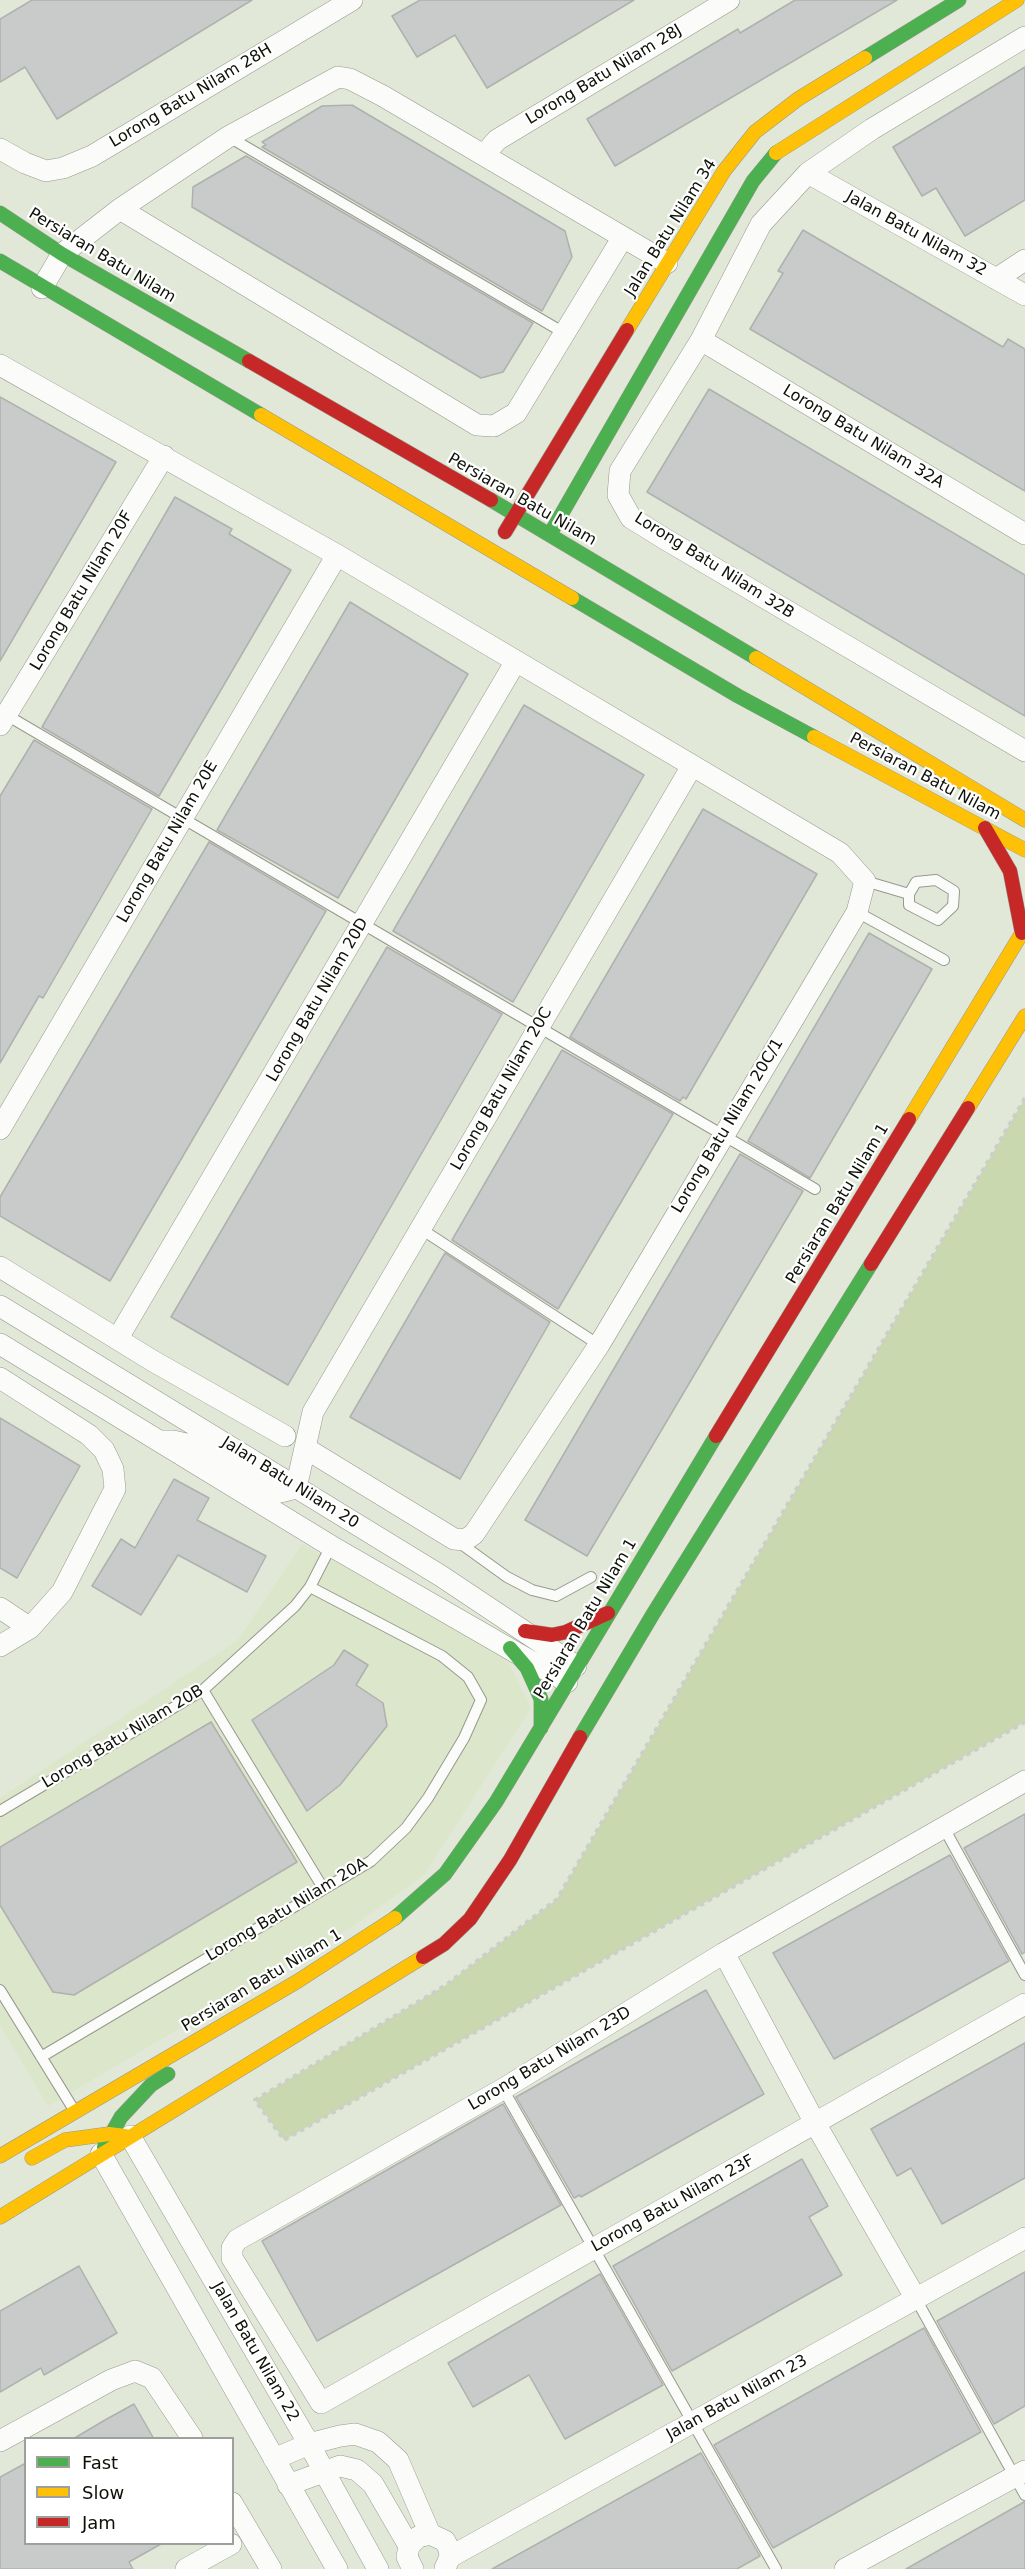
<!DOCTYPE html>
<style>
body{margin:0}
#map{position:relative;width:1025px;height:2569px;overflow:hidden;background:#e2e8d7;font-family:"DejaVu Sans",sans-serif}
canvas{display:block}
.legend{position:absolute;left:24px;top:2437px;width:210px;height:108px;box-sizing:border-box;background:#fff;border:2px solid #9ea09c;margin:0;padding:8px 10px;list-style:none;font-size:18px;color:#0d1107}
.legend li{display:flex;align-items:center;gap:12px;height:30px}
.legend b{width:30px;border:2px solid #9ea09c}
</style>
<div id="map">
<canvas width="1025" height="2569"></canvas>
<ul class="legend">
<li><b style="height:8px;background:#4caf50"></b>Fast</li>
<li><b style="height:8px;background:#ffc107"></b>Slow</li>
<li><b style="height:8px;background:#c62828"></b>Jam</li>
</ul>
</div>
<script>
const g = document.querySelector('canvas').getContext('2d');
g.lineJoin = 'round';
function fillPath(path, color) { g.fillStyle = color; g.fill(path, 'evenodd'); }
const toPath = rows => new Path2D(rows.map(r => 'M' + r).join(''));
function trace(path, color, width, dash) { g.strokeStyle = color; g.lineWidth = width; g.lineCap = dash ? 'butt' : 'round'; g.setLineDash(dash || []); g.stroke(path); }
function write(font, color, halo, rows, align = 'center') {
  g.font = font + ' "DejaVu Sans",sans-serif'; g.lineWidth = 4.5; g.setLineDash([]); g.textBaseline = 'middle'; g.strokeStyle = halo; g.fillStyle = color; for (const [text, x, y, turn = 0] of rows) {
    g.save(); g.translate(x, y); g.rotate((+turn || 0) * Math.PI / 180); g.textAlign = isNaN(turn) ? turn : align; if (halo) g.strokeText(text, 0, 0); g.fillText(text, 0, 0); g.restore();
  }
}
fillPath(toPath([
 [302,1544,504,1654,531,1708,424,1875,352,1927,48,2106,0,2025,0,1798,238,1640]
]), '#dce6ca');
fillPath(toPath([
 [1025,1098,1025,1722,284,2140,255,2100,446,1985,557,1899]
]), '#cad8af');
const building = toPath([
 [32,0,252,0,57,119,25,67,0,82,0,19,32,0],
 [420,0,634,0,487,88,455,35,417,57,392,16,420,0],
 [795,0,897,0,615,166,587,119,738,29,740,33,795,0],
 [1025,67,1025,200,965,236,936,188,922,196,893,147,1025,67],
 [352,105,565,231,572,257,542,311,262,147,266,145,262,142,322,106,352,105],
 [246,156,533,323,503,372,481,378,192,207,193,187,246,156],
 [803,230,1003,347,1008,339,1025,349,1025,491,750,329,783,273,778,271,803,230],
 [709,389,1025,575,1025,716,647,492,709,389],
 [0,397,116,462,0,661,0,397],
 [175,497,232,529,229,534,291,570,159,796,42,727,175,497],
 [350,602,468,674,338,898,217,830,350,602],
 [524,705,644,775,513,1002,393,931,524,705],
 [34,740,152,809,43,998,39,996,0,1063,0,796,34,740],
 [703,809,817,874,686,1099,683,1097,680,1101,570,1037,703,809],
 [209,842,326,911,110,1281,0,1216,0,1197,209,842],
 [869,933,932,969,810,1178,748,1141,869,933],
 [387,947,502,1014,288,1385,171,1317,387,947],
 [562,1050,673,1114,558,1309,452,1240,562,1050],
 [740,1154,803,1191,587,1556,525,1520,740,1154],
 [445,1253,550,1322,460,1479,350,1417,445,1253],
 [0,1418,80,1466,17,1578,0,1568,0,1418],
 [174,1479,209,1498,197,1520,266,1556,247,1592,178,1555,141,1615,92,1586,121,1539,135,1548,174,1479],
 [344,1650,368,1665,356,1685,383,1703,387,1726,340,1785,307,1811,252,1720,334,1665,344,1650],
 [211,1722,297,1862,74,1995,53,1992,0,1905,0,1847,211,1722],
 [1025,1814,1025,1952,1022,1954,964,1848,1025,1814],
 [950,1855,1009,1961,834,2059,773,1953,950,1855],
 [706,1990,764,2094,581,2197,580,2195,574,2198,516,2097,706,1990],
 [1025,2043,1025,2178,942,2224,911,2168,897,2176,871,2129,1025,2043],
 [503,2104,561,2205,317,2341,262,2241,503,2104],
 [802,2159,828,2206,809,2217,842,2275,672,2371,613,2266,802,2159],
 [79,2266,117,2333,44,2375,41,2368,0,2392,0,2311,79,2266],
 [1025,2272,1025,2406,994,2424,937,2321,1025,2272],
 [600,2274,663,2385,565,2439,529,2375,473,2407,448,2363,600,2274],
 [924,2328,981,2432,773,2548,714,2445,924,2328],
 [134,2404,154,2439,73,2439,105,2420,134,2404],
 [701,2453,760,2556,737,2569,492,2569,701,2453],
 [26,2463,26,2544,161,2544,129,2562,133,2569,0,2569,0,2477,26,2463],
 [1025,2502,1025,2569,906,2569,1024,2502,1025,2502]
]);
fillPath(building, '#c8cbc9');
trace(building, '#aeb1ae', 1.5);
const lane = toPath([
 [229,137,566,334],
 [3,713,815,1189],
 [865,881,909,894,916,882,936,880,954,891,953,906,938,920,909,905,909,894],
 [857,912,944,960],
 [421,1229,599,1345],
 [457,1541,507,1577,532,1590,556,1596,591,1577],
 [203,1690,323,1888],
 [0,1811,203,1690,295,1606,310,1587,331,1546],
 [944,1828,1025,1975],
 [0,1990,74,2110],
 [41,2057,371,1861,406,1828,428,1798,464,1738,481,1700,468,1677,442,1656,310,1587],
 [503,2089,776,2569],
 [916,2299,1025,2495]
]);
const street = toPath([
 [1025,37,872,129,808,173,761,224,701,340,620,471,618,495,631,518,665,539,1025,751],
 [0,149,25,163,46,171,63,168,92,156,352,0],
 [484,155,497,140,729,0],
 [808,173,1025,295],
 [120,209,477,425,494,426,516,413,623,237],
 [996,279,1025,260],
 [42,288,62,254,120,209,228,137,338,77,350,79,383,96,667,263],
 [701,340,1025,534],
 [0,365,337,555,840,853,865,881,857,912,599,1345,474,1534,465,1540,454,1539,305,1448],
 [0,725,164,456],
 [0,1129,337,555],
 [0,1267,153,1361,285,1436],
 [0,1306,441,1576,576,1666],
 [118,1338,516,661],
 [0,1344,331,1546,567,1682],
 [0,1378,89,1435,104,1450,113,1469,115,1489,62,1592,30,1628,0,1646],
 [161,1441,173,1441,204,1448,273,1490,280,1492,296,1488,313,1412,692,766],
 [0,1608,30,1628],
 [1025,1781,724,1953,503,2089,237,2240,232,2248,232,2258,321,2403,1025,2004],
 [724,1953,815,2123,916,2299],
 [130,2136,309,2444,378,2569],
 [101,2154,337,2569],
 [0,2441,111,2380,135,2371,152,2378,192,2438],
 [274,2459,309,2444,340,2436,355,2434,378,2442,398,2460,430,2534],
 [288,2485,340,2466,357,2470,373,2484,409,2546],
 [232,2503,271,2569],
 [450,2557,1025,2238],
 [186,2569,231,2544],
 [413,2569,407,2557,409,2546,418,2537,430,2534,445,2541,449,2549,450,2557,445,2568],
 [845,2569,1025,2471]
]);
const fast = toPath([
 [865,58,959,0],
 [0,213,62,254,249,361],
 [0,261,261,415],
 [491,500,756,658],
 [550,534,753,181,776,153],
 [572,598,738,696,814,737],
 [510,1648,527,1668,541,1699,541,1728],
 [580,1737,653,1614,871,1264],
 [395,1918,445,1874,496,1802,716,1436],
 [104,2147,121,2117,151,2085,168,2074]
]);
const slow = toPath([
 [776,153,1017,0],
 [627,330,724,171,755,132,798,99,865,58],
 [261,415,572,598],
 [756,658,1025,820],
 [814,737,1025,850],
 [968,1108,1025,1016],
 [909,1119,1025,928],
 [0,2156,298,1981,395,1918],
 [32,2158,65,2140,109,2134,125,2136],
 [0,2217,423,1957]
]);
const jam = toPath([
 [249,361,491,500],
 [505,532,627,330],
 [985,828,1010,871,1022,933],
 [871,1264,968,1108],
 [716,1436,909,1119],
 [525,1631,552,1635,566,1632,608,1613],
 [423,1957,444,1944,470,1919,510,1860,580,1737]
]);
trace(lane, '#969a8e', 12);
trace(street, '#969a8e', 22);
trace(fast, '#969a8e', 15);
trace(slow, '#969a8e', 15);
trace(jam, '#969a8e', 15);
trace(toPath([
 [1025,1098,557,1899,446,1985,255,2100,284,2140,1025,1722]
]), '#cccec9', 4, [4.5, 4.5]);
trace(lane, '#fbfcf9', 10);
trace(street, '#fbfcf9', 21);
trace(fast, '#4caf50', 14);
trace(slow, '#ffc107', 14);
trace(jam, '#c62828', 14);
write('16px', '#0d1107', '#fff', [
 ["Lorong Batu Nilam 28J",604,75,-31],
 ["Lorong Batu Nilam 28H",191,96,-31],
 ["Jalan Batu Nilam 34",671,228,-58],
 ["Jalan Batu Nilam 32",916,234,29],
 ["Persiaran Batu Nilam",102,256,31],
 ["Lorong Batu Nilam 32A",863,437,31],
 ["Persiaran Batu Nilam",522,500,30],
 ["Lorong Batu Nilam 32B",714,566,32],
 ["Lorong Batu Nilam 20F",82,591,-59],
 ["Persiaran Batu Nilam",925,777,28],
 ["Lorong Batu Nilam 20E",168,842,-60],
 ["Lorong Batu Nilam 20D",318,1000,-60],
 ["Lorong Batu Nilam 20C",502,1089,-60],
 ["Lorong Batu Nilam 20C/1",728,1126,-59],
 ["Persiaran Batu Nilam 1",838,1204,-59],
 ["Jalan Batu Nilam 20",290,1483,32],
 ["Persiaran Batu Nilam 1",586,1619,-59],
 ["Lorong Batu Nilam 20B",123,1737,-31],
 ["Lorong Batu Nilam 20A",287,1910,-31],
 ["Persiaran Batu Nilam 1",262,1981,-31],
 ["Lorong Batu Nilam 23D",550,2059,-31],
 ["Lorong Batu Nilam 23F",673,2204,-29],
 ["Jalan Batu Nilam 22",255,2352,60],
 ["Jalan Batu Nilam 23",737,2398,-29]
]);
</script>
